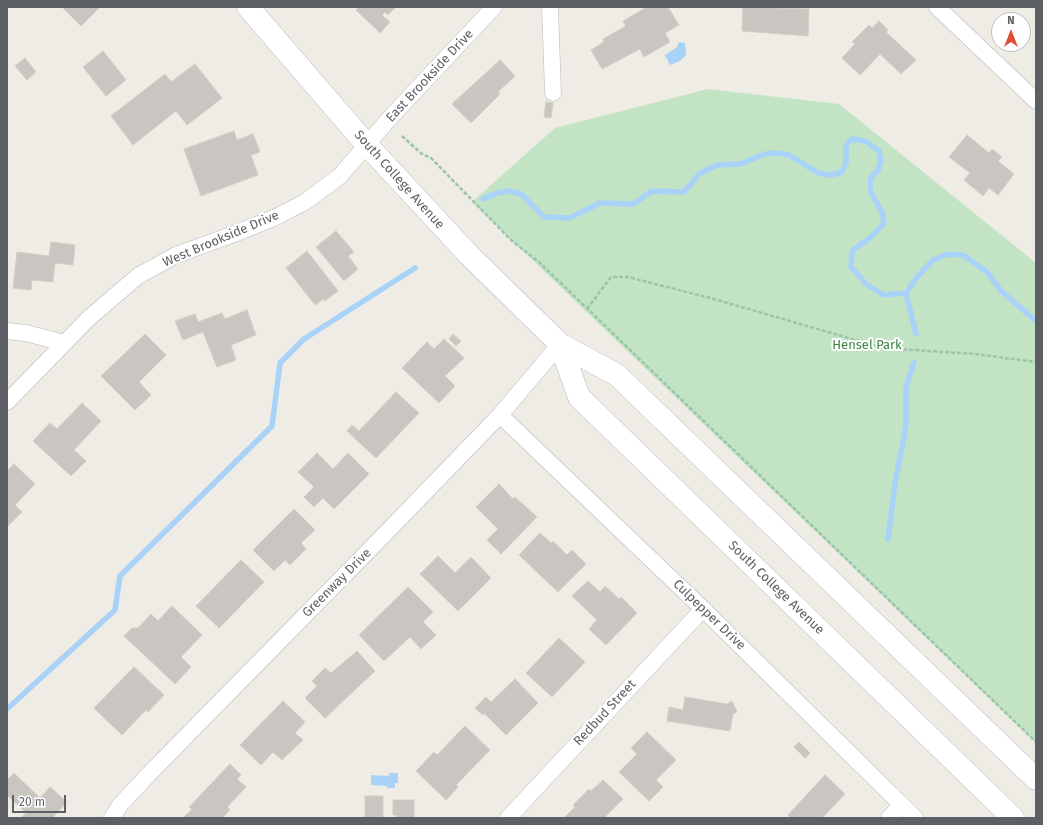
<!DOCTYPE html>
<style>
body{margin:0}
#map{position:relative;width:1043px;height:825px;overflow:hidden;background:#eeece4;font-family:"Fira Sans",sans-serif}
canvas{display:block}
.frame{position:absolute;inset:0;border:8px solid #5c5f64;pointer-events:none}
.north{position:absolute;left:991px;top:12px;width:40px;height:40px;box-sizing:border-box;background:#fff;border:1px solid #bebfc1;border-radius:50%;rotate:0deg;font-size:11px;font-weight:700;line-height:16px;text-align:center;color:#5c5f64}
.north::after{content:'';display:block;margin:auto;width:14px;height:18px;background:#de4f3a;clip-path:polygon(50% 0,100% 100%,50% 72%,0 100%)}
.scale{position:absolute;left:12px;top:795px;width:54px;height:18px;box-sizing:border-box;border:2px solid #5c5f64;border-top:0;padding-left:5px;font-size:12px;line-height:14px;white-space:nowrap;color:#5c5f64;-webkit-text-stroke:3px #fff;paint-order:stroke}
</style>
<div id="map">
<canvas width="1043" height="825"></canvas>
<div class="frame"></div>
<div class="north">N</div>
<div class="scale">20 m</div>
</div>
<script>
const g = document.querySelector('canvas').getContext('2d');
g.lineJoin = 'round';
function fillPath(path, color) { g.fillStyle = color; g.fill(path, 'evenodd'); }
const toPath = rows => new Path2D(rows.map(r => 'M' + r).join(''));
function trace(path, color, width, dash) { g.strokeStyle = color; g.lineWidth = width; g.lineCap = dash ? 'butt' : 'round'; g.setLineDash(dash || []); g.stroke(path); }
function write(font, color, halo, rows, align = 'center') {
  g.font = font + ' "Fira Sans",sans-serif'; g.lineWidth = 4; g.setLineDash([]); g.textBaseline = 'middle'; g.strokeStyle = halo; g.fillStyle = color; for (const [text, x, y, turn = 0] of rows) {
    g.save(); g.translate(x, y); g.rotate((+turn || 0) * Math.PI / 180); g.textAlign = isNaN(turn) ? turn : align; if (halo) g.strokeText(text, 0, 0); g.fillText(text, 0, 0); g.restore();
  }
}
fillPath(toPath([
 [708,89,839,104,1036,263,1036,743,472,202,555,128]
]), '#c2e4c4');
fillPath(toPath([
 [679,42,685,43,686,55,680,61,670,65,665,55,677,47],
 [389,773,398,773,398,783,395,783,395,788,387,788,387,786,371,785,371,775,389,776]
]), '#a9d2f9');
trace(toPath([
 [483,199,497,193,508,191,521,194,544,217,569,218,600,203,633,204,652,191,684,192,699,174,717,165,740,164,765,154,777,153,789,155,818,173,831,175,842,172,846,163,846,145,852,139,865,141,879,151,881,161,878,170,871,178,870,185,871,193,882,212,884,223,871,237,852,251,851,267,867,285,884,295,906,293,917,277,933,260,948,254,963,255,987,272,1001,291,1036,321],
 [906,293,916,334],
 [888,539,895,483,906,426,906,387,914,362],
 [7,709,115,610,120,576,272,426,280,363,304,339,415,268]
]), '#a9d2f9', 5.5);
const building = toPath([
 [62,7,100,7,81,26,62,7],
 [359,7,396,7,388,15,385,12,382,15,390,22,380,33,356,10,359,7],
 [647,7,668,7,679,25,665,33,670,42,644,57,640,49,602,69,591,50,604,42,603,39,626,26,623,21,647,7],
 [743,7,809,9,808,36,742,31,743,7],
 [879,21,888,30,886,32,916,60,901,74,880,54,860,75,842,58,855,44,852,42,869,25,872,28,879,21],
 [103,51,126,80,106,96,83,67,103,51],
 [25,58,36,72,27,80,15,66,25,58],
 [500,60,515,76,498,92,500,94,471,123,452,104,500,60],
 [195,64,222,98,187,125,176,111,133,145,111,116,165,74,171,82,195,64],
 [546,102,553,103,551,118,544,117,546,102],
 [234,131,237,140,253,134,260,152,251,155,258,175,201,196,184,149,234,131],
 [967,135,989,153,992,149,1002,157,998,161,1014,174,998,195,989,188,983,196,964,180,970,173,949,157,967,135],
 [336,231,354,252,348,256,358,269,344,281,316,247,336,231],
 [51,242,75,245,73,265,55,263,53,282,32,280,31,290,13,288,17,252,49,256,51,242],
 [307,251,338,291,325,301,324,299,315,305,286,268,307,251],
 [247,310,256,335,231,345,236,360,217,367,203,332,183,340,175,321,195,314,198,322,222,313,225,319,247,310],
 [145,334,166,355,139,382,151,395,135,410,101,376,145,334],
 [453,334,461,341,456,346,449,339,453,334],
 [444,339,464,358,445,376,455,386,439,403,402,368,427,342,434,349,444,339],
 [396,392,419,413,376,458,347,431,352,425,359,431,396,392],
 [82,403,101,421,74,450,86,461,71,476,33,441,50,423,57,429,82,403],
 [317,453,333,469,348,453,369,474,334,509,323,498,314,507,304,497,314,487,298,472,317,453],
 [14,464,35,484,15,505,22,512,7,527,7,471,14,464],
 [499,484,513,499,515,497,537,517,501,554,487,540,498,529,476,507,499,484],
 [294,509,315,530,301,543,306,549,290,565,285,560,274,571,253,550,294,509],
 [540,533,551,543,553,541,567,555,572,550,586,564,558,592,519,555,540,533],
 [438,556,455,573,471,557,491,578,458,611,420,574,438,556],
 [241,560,264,582,219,628,196,606,241,560],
 [588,581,600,592,605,586,619,599,621,597,637,613,606,645,589,629,597,620,572,596,588,581],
 [408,587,433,612,423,622,436,635,421,649,410,637,384,661,359,635,408,587],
 [172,606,202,635,181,657,191,667,175,684,124,636,132,628,138,628,151,614,158,621,172,606],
 [559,638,585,662,552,697,526,673,559,638],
 [357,651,375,671,325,718,305,698,317,686,312,681,325,668,331,673,357,651],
 [134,667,164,695,148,712,146,710,122,735,94,708,134,667],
 [515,679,538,703,506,735,484,713,483,715,475,708,486,697,491,702,515,679],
 [685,697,727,704,732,701,737,712,733,714,730,731,667,721,669,707,683,710,685,697],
 [283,701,305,722,295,733,303,740,282,760,273,752,261,765,240,745,283,701],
 [465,726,490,750,456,785,458,787,446,800,416,771,434,752,437,755,465,726],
 [647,732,676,760,656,780,663,787,649,801,619,772,637,754,631,748,647,732],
 [799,742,810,753,805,758,794,747,799,742],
 [230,764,241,775,237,779,246,787,227,807,230,810,222,818,183,818,192,809,189,807,230,764],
 [14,773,40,798,50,787,67,802,52,818,21,818,26,813,7,795,7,780,14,773],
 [825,775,845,794,822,818,791,818,788,815,825,775],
 [603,780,623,799,604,818,564,818,575,807,573,805,589,789,591,791,603,780],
 [365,796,383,796,383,818,365,818,365,796],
 [393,800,414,800,414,818,397,818,397,815,393,815,393,800]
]);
fillPath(building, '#c9c6c2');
trace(building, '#d2cec3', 1);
const minor = toPath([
 [550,7,553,93],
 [937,7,1036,101],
 [7,331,26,333,64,343],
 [7,402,89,318,138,276,176,255,234,234,276,217,305,202,340,176,388,120,494,7],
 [500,415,703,609,915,818],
 [112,818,120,805,149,774,380,539,500,415,560,344],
 [508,818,703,609],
 [889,818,901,805]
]);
const secondary = toPath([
 [248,7,367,145,469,255,560,344,617,375,1036,779],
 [560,344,579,397,1013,818]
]);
trace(minor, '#b7b9bd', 17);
trace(secondary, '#b8babf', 23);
trace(toPath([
 [402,136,422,154,431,158,512,241,539,262,1036,742],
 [587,309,611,277,628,277,714,299,883,348,975,354,1036,362]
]), '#9cc4aa', 2.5, [4, 2]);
trace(minor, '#fff', 16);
trace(secondary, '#fff', 22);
write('13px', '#5c5f64', '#fff', [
 ["East Brookside Drive",430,76,-47],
 ["South College Avenue",399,180,48],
 ["West Brookside Drive",221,239,-23],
 ["Greenway Drive",337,583,-45],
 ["South College Avenue",776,588,44],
 ["Culpepper Drive",709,615,44],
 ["Redbud Street",605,713,-47]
]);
write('13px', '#3b8442', '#fff', [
 ["Hensel Park",867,345]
]);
</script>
